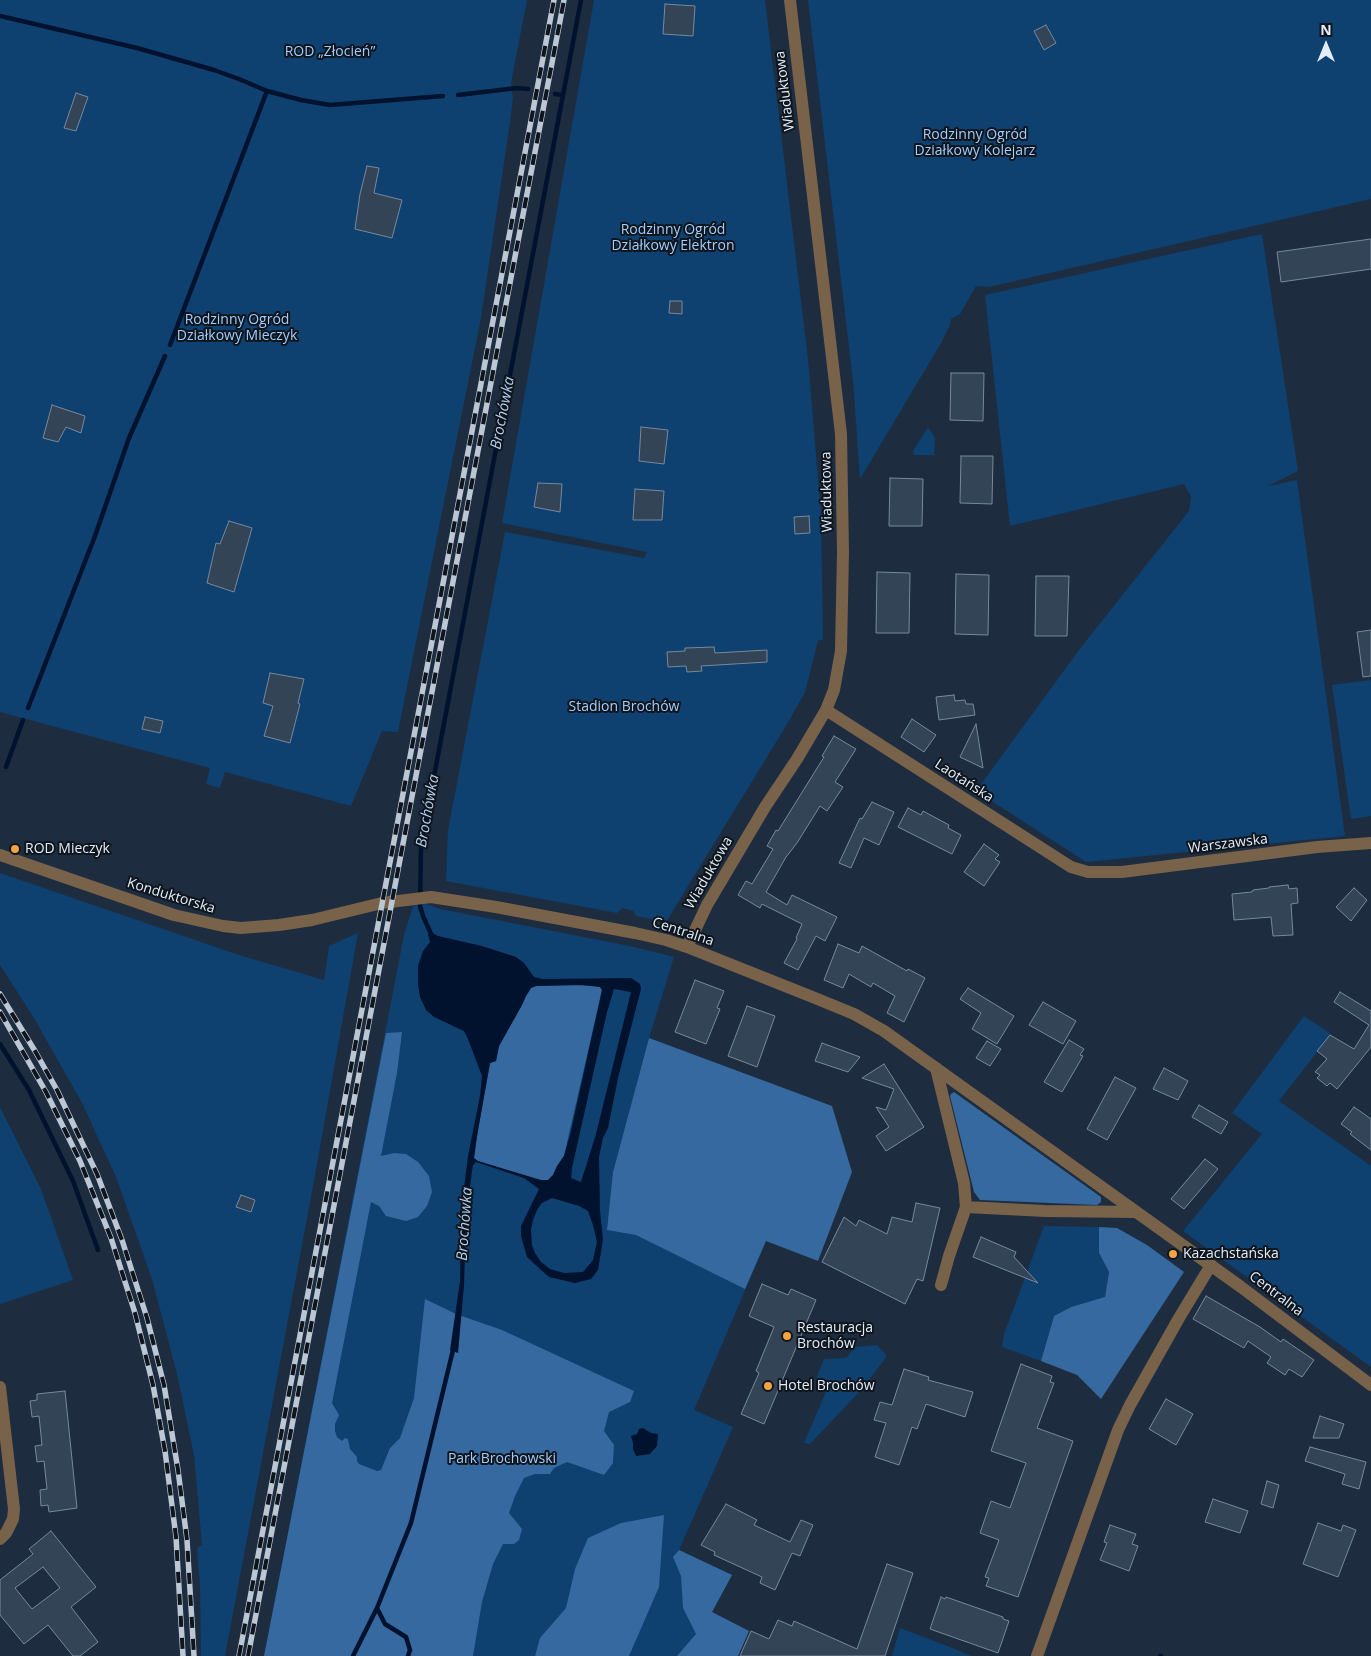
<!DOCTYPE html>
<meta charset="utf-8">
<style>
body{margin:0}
#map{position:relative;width:1371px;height:1656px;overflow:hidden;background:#1d2d3f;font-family:"Open Sans",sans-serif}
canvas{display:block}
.north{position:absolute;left:1301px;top:20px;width:50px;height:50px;-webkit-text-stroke:4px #0e151d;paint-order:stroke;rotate:0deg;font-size:14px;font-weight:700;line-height:20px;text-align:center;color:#e3edf9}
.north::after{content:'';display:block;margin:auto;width:18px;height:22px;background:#e3edf9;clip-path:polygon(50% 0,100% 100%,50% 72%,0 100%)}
</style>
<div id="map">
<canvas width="1371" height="1656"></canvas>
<div class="north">N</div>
</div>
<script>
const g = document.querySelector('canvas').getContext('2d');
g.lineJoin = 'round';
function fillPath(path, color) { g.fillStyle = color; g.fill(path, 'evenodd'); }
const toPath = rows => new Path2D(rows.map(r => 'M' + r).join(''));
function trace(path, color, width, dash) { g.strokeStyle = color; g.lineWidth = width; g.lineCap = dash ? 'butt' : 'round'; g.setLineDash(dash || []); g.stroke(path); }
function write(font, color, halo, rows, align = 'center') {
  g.font = font + ' "Open Sans",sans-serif'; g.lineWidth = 4; g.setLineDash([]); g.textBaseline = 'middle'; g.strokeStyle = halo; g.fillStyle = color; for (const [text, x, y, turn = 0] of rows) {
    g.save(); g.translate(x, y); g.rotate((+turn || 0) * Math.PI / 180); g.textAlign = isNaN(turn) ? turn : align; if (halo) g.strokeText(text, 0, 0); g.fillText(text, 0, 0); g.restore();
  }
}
fillPath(toPath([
 [0,0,527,0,511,83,513,98,510,122,481,318,398,732,382,731,351,806,225,772,220,788,206,784,210,768,0,712],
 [594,0,765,0,808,359,821,515,823,639,818,641,805,692,789,721,666,922,636,916,633,911,622,908,617,913,446,881,448,830,505,532,644,558,647,552,502,523],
 [808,0,1371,0,1371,199,989,287,976,286,960,314,951,319,950,325,941,343,860,479,853,381],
 [1262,234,1298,471,1268,486,1297,480,1345,836,1086,862,976,791,1082,646,1189,511,1191,497,1184,484,1010,526,985,295],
 [928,427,935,438,934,455,914,455,913,451],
 [1371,680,1371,816,1351,819,1332,685],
 [0,873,239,955,324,980,329,946,358,933,314,1181,225,1656,201,1656,200,1586,197,1548,202,1545,194,1455,177,1374,152,1279,116,1177,82,1103,34,1018,0,965],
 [426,904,440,909,630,946,674,957,649,1038,613,1172,766,1241,694,1410,733,1427,679,1550,732,1575,712,1612,749,1631,738,1656,264,1656,404,935,413,906],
 [1304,1016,1331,1034,1279,1101,1371,1166,1371,1367,1183,1231,1262,1134,1232,1113],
 [0,1107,41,1189,73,1280,0,1304],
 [1044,1226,1099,1227,1099,1253,1109,1272,1105,1298,1071,1307,1054,1316,1041,1361,1002,1347,1004,1334],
 [877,1345,887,1356,863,1388,810,1444,804,1443,828,1387,816,1379,824,1359,846,1358,855,1347],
 [900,1628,955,1649,971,1656,892,1656]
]), '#0e4070');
fillPath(toPath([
 [574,985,594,986,600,987,602,990,564,1156,557,1166,553,1175,548,1180,541,1180,520,1175,478,1161,474,1158,477,1136,490,1063,496,1061,499,1046,522,1005,526,996,531,988,536,986],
 [402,1032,397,1073,381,1156,394,1153,406,1154,418,1162,429,1176,432,1192,427,1206,418,1217,406,1221,386,1216,379,1206,371,1202,332,1403,339,1415,335,1424,335,1431,337,1437,342,1441,345,1438,348,1439,350,1449,357,1457,357,1461,359,1464,377,1471,381,1470,390,1448,400,1438,414,1398,425,1299,456,1314,502,1330,634,1391,630,1402,609,1412,604,1431,614,1445,613,1463,604,1475,567,1462,554,1468,550,1474,535,1474,524,1478,515,1496,509,1513,522,1529,519,1540,514,1544,503,1544,493,1564,482,1602,473,1656,264,1656,386,1033],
 [649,1038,832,1106,852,1172,818,1261,766,1241,745,1289,636,1235,607,1230,613,1172],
 [954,1092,1101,1197,1101,1202,1097,1205,980,1200,974,1192,950,1096,951,1094],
 [1099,1227,1117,1228,1147,1245,1184,1272,1101,1399,1077,1375,1041,1361,1054,1316,1071,1307,1105,1297,1109,1272,1099,1253],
 [664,1515,659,1587,629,1656,535,1656,540,1638,566,1608,575,1569,588,1538,621,1523],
 [679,1550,732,1575,712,1612,749,1631,738,1656,677,1656,696,1634,683,1608,681,1576,673,1557]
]), '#36699f');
fillPath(toPath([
 [431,932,438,936,482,946,516,957,524,963,534,977,543,979,631,978,640,984,641,989,618,1078,608,1128,603,1138,599,1157,600,1211,603,1239,598,1270,591,1279,575,1283,549,1277,541,1270,527,1257,521,1236,521,1226,539,1189,524,1178,476,1162,473,1165,472,1171,466,1219,464,1285,458,1353,450,1350,460,1281,461,1213,468,1156,480,1096,482,1076,468,1039,464,1031,434,1017,426,1010,420,997,418,985,418,966,423,951,430,942,428,934],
 [582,985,600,987,602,990,571,1131,564,1156,557,1166,553,1175,548,1180,541,1180,478,1161,474,1158,477,1136,490,1063,496,1061,499,1046,522,1005,526,996,531,988,536,986],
 [614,989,631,992,596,1134,581,1182,571,1178,572,1168,607,1012],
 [552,1198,579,1206,588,1211,593,1225,597,1242,593,1260,583,1272,564,1273,550,1269,541,1262,535,1253,532,1245,531,1230,533,1220,537,1210,542,1203],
 [643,1428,651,1433,658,1434,657,1446,650,1454,636,1456,633,1449,633,1443,631,1436,637,1434,639,1429]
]), '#00122d');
trace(toPath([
 [0,16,137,48,214,70,239,79,267,91,301,100,330,105,443,96],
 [555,94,562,95],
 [458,95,517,88,528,89],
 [170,345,267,91],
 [28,708,95,536,129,438,165,356],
 [6,767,23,720],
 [432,936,423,916,420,906,421,845,581,0],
 [0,1044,29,1090,73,1181,98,1250],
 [377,1608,385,1624,406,1637,410,1650,408,1656],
 [353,1656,377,1608,411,1523,454,1346],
 [1160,1656,1161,1656]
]), '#00122d', 4.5);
const building = toPath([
 [665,4,695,6,693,36,663,34,665,4],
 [1046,25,1056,43,1044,50,1034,31,1046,25],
 [76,93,88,97,76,131,64,128,76,93],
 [367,166,379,168,374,193,402,200,392,238,355,229,360,194,367,166],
 [1371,239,1371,269,1281,282,1277,252,1371,239],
 [670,301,682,301,682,314,669,313,670,301],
 [951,373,984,373,983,421,950,420,951,373],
 [52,405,85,416,81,433,66,427,58,442,43,438,52,405],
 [641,427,668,430,664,464,639,461,641,427],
 [961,456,993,456,992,504,960,503,961,456],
 [890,478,923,479,922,526,889,526,890,478],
 [538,483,562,484,560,512,534,507,538,483],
 [635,489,664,491,662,520,633,520,635,489],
 [809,516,810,533,795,534,794,517,809,516],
 [229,521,252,528,234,592,207,583,216,543,220,544,229,521],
 [877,572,910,573,909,633,876,633,877,572],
 [956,574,989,575,988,635,955,634,956,574],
 [1036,576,1069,576,1067,636,1035,636,1036,576],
 [1371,630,1371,676,1363,677,1357,632,1371,630],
 [714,647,715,653,767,650,767,662,701,666,702,671,687,672,686,666,668,667,667,652,685,651,685,648,714,647],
 [270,673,304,679,298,703,300,704,290,743,264,736,273,706,263,703,270,673],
 [954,695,955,701,965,700,966,704,973,704,975,715,939,720,936,697,954,695],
 [145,717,163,721,160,733,142,729,145,717],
 [912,719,936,735,924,752,901,737,912,719],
 [976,724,983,768,960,757,976,724],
 [834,736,856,749,835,782,843,787,827,811,820,806,797,843,786,857,766,892,787,905,792,895,837,917,825,941,816,936,798,970,784,963,797,939,796,938,802,924,762,904,760,908,738,895,746,881,752,884,773,849,767,846,776,830,778,831,824,757,822,756,834,736],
 [872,802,894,812,879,845,864,838,851,868,839,863,860,818,862,819,872,802],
 [908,808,921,815,923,811,949,825,948,828,961,835,952,854,898,827,908,808],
 [984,844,999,855,995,859,1000,862,984,886,964,872,984,844],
 [1288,885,1289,889,1297,888,1298,903,1291,904,1293,935,1273,936,1271,917,1234,920,1232,894,1252,892,1253,890,1269,888,1269,887,1288,885],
 [1354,888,1367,900,1351,921,1336,907,1354,888],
 [838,944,859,953,862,946,907,971,908,969,925,978,904,1022,887,1013,895,996,873,983,871,987,849,974,843,988,824,980,838,944],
 [695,980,724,991,717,1008,720,1009,706,1044,675,1032,695,980],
 [968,988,1014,1016,997,1044,972,1029,981,1013,960,999,968,988],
 [1340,992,1371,1011,1371,1047,1337,1089,1330,1083,1327,1086,1317,1078,1320,1075,1315,1072,1327,1059,1317,1051,1330,1035,1354,1049,1369,1025,1334,1002,1340,992],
 [1043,1002,1076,1021,1063,1044,1029,1025,1043,1002],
 [747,1006,775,1016,757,1067,728,1056,747,1006],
 [1069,1040,1084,1049,1080,1055,1083,1056,1062,1092,1044,1082,1069,1040],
 [987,1041,1001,1049,990,1066,976,1058,987,1041],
 [822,1043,860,1057,848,1072,815,1061,822,1043],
 [884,1064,924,1127,886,1151,876,1136,889,1127,876,1107,886,1110,894,1089,862,1078,884,1064],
 [1164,1068,1188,1081,1178,1100,1153,1089,1164,1068],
 [1115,1077,1136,1088,1107,1140,1087,1129,1115,1077],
 [1199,1105,1228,1122,1221,1134,1192,1117,1199,1105],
 [1354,1107,1371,1119,1371,1150,1350,1134,1352,1132,1341,1124,1354,1107],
 [1205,1159,1218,1169,1184,1209,1171,1199,1205,1159],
 [241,1195,255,1200,251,1212,236,1207,241,1195],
 [916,1203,940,1208,923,1281,917,1279,905,1304,822,1262,844,1217,856,1226,859,1220,887,1234,892,1217,912,1222,916,1203],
 [981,1237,1016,1252,1014,1257,1038,1283,973,1257,981,1237],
 [762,1284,788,1295,791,1289,816,1300,764,1424,741,1414,759,1373,756,1371,774,1327,749,1316,762,1284],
 [1206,1296,1260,1327,1281,1342,1283,1339,1314,1360,1302,1377,1289,1369,1285,1375,1267,1363,1271,1357,1248,1341,1244,1348,1193,1319,1206,1296],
 [1021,1364,1052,1376,1050,1382,1054,1383,1037,1428,1073,1441,1018,1597,986,1586,989,1578,985,1577,999,1540,980,1533,991,1501,1010,1508,1026,1463,991,1451,1021,1364],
 [904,1369,929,1377,928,1380,973,1392,965,1417,926,1404,917,1429,912,1427,899,1465,875,1457,886,1423,874,1420,880,1402,892,1405,904,1369],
 [65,1391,77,1508,49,1512,48,1505,41,1506,40,1490,47,1489,44,1461,37,1462,35,1446,42,1445,39,1416,32,1417,30,1401,37,1400,37,1394,65,1391],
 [1166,1399,1193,1414,1176,1445,1149,1429,1166,1399],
 [1320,1416,1344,1424,1339,1438,1313,1438,1320,1416],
 [1310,1447,1366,1462,1359,1489,1342,1484,1345,1474,1305,1461,1310,1447],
 [1267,1481,1279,1485,1273,1508,1261,1504,1267,1481],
 [1213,1499,1248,1511,1240,1533,1205,1522,1213,1499],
 [726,1504,757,1520,754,1525,790,1542,801,1520,813,1525,800,1556,792,1553,775,1590,760,1583,762,1577,714,1555,715,1552,701,1545,726,1504],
 [1318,1523,1341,1531,1343,1525,1356,1530,1338,1577,1303,1564,1318,1523],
 [1110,1525,1136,1534,1132,1544,1138,1546,1129,1571,1100,1560,1107,1543,1104,1542,1110,1525],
 [51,1531,96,1587,71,1607,98,1642,80,1656,73,1656,48,1625,24,1644,0,1615,0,1580,33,1554,29,1549,51,1531],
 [43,1567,60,1588,32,1609,15,1588,43,1567],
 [887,1564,913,1573,885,1656,740,1656,751,1631,769,1639,778,1620,792,1626,794,1621,857,1649,887,1564],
 [941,1597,945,1599,946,1597,1003,1617,1003,1619,1009,1621,998,1653,930,1629,941,1597]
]);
fillPath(building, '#344457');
trace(building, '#76899e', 1);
trace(toPath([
 [826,710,1071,867,1088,872,1122,872,1317,847,1371,843],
 [0,855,174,915,223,926,241,928,279,925,312,920,382,903,431,897,496,907,635,933,666,940,687,947,815,998,854,1014,884,1031,1241,1287,1371,1385],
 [687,947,707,905,765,807,797,759,826,710,834,690,841,651,843,552,841,434,790,0],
 [936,1068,964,1183,966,1207,1045,1211,1136,1212],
 [941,1285,949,1256,966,1207],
 [0,1387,14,1509,13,1519,6,1533,0,1539],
 [1037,1656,1118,1430,1130,1405,1179,1318,1211,1265]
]), '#79624a', 12);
const rail = toPath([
 [0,994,35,1051,57,1090,97,1174,122,1240,147,1318,164,1385,178,1470,187,1540,194,1656],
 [0,1012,46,1092,80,1161,111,1238,135,1313,153,1385,165,1451,176,1537,183,1656],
 [239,1656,554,0],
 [248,1656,564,0]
]);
trace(rail, '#bbc7d4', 5.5);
trace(rail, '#0e151d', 4, [11]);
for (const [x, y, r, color] of [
 [15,849,5,"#f3a442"],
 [1173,1254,5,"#f3a442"],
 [787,1336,5,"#f3a442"],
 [768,1386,5,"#f3a442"]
]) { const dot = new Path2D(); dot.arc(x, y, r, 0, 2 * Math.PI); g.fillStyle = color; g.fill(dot); trace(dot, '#0e151d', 2); }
write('14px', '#a3ccfb', '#0e151d', [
 ["ROD „Złocień”",330,52],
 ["Rodzinny Ogród",975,135],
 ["Działkowy Kolejarz",975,151],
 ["Rodzinny Ogród",673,230],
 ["Działkowy Elektron",673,246],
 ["Rodzinny Ogród",237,320],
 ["Działkowy Mieczyk",237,336],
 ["Stadion Brochów",624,707],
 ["Park Brochowski",502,1459]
]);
write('14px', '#e3edf9', '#0e151d', [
 ["Wiaduktowa",785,91,-97],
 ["Wiaduktowa",827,492,-91],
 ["Laotańska",964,781,33],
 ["Warszawska",1228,844,-7],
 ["Wiaduktowa",709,873,-60],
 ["Konduktorska",171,896,17],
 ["Centralna",683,932,18],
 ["Centralna",1276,1294,37]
]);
write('14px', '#e3edf9', '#0e151d', [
 ["ROD Mieczyk",25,849],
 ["Kazachstańska",1183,1254],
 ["Restauracja",797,1328],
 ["Brochów",797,1344],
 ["Hotel Brochów",778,1386]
], 'left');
write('italic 15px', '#b4cfef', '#0e151d', [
 ["Brochówka",503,413,-79],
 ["Brochówka",428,811,-80],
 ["Brochówka",465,1224,-86]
]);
</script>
